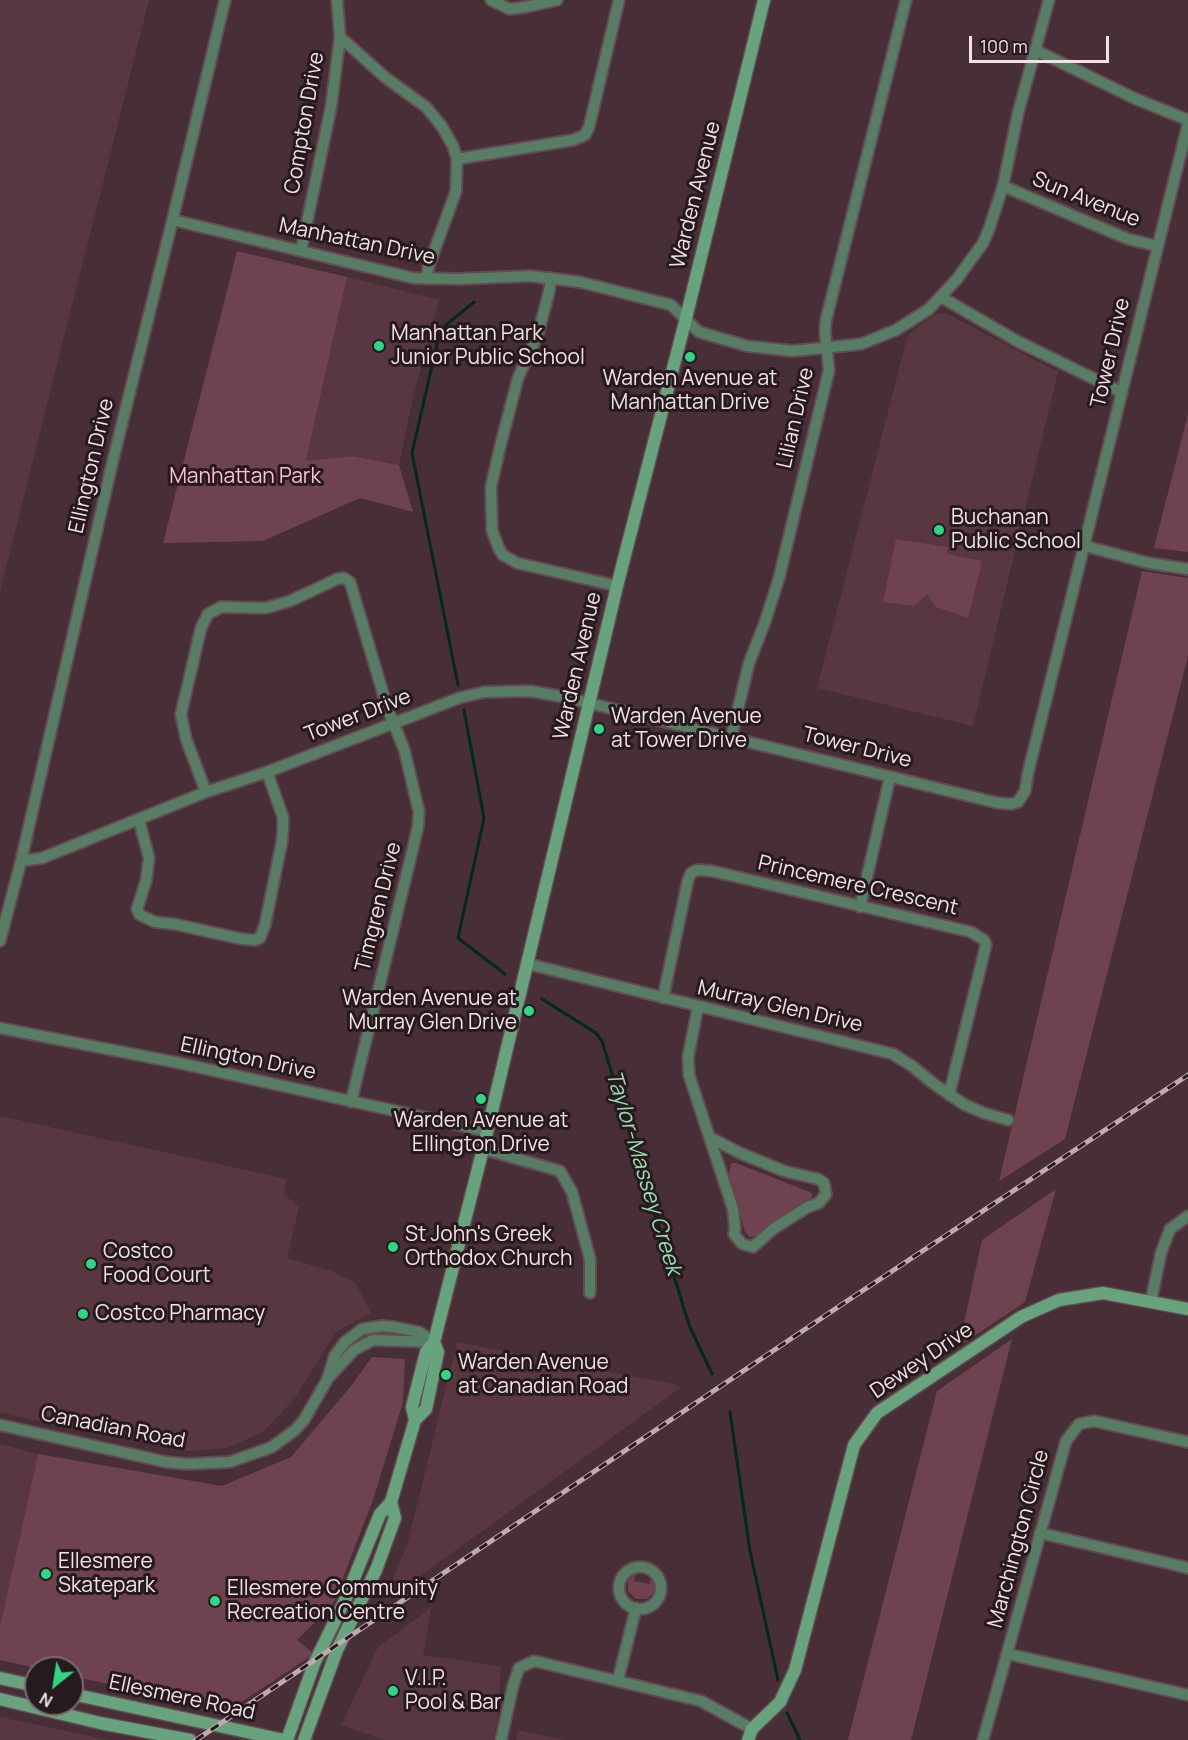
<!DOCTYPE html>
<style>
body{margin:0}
#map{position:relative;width:1188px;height:1740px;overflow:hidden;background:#482e36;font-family:Manrope,sans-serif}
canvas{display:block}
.north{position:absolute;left:24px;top:1656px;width:60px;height:60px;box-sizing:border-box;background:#261a1e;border:2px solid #786a6e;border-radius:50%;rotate:210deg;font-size:16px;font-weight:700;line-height:24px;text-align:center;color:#f2e1e5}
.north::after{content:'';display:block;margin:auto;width:21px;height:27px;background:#2cd884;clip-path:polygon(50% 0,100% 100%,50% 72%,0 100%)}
.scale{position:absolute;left:969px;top:36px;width:140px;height:27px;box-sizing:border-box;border:3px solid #f2e1e5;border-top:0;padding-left:8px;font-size:18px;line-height:21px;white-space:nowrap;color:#f2e1e5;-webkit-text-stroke:4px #261a1e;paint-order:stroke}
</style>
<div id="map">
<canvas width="1188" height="1740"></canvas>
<div class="north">N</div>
<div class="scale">100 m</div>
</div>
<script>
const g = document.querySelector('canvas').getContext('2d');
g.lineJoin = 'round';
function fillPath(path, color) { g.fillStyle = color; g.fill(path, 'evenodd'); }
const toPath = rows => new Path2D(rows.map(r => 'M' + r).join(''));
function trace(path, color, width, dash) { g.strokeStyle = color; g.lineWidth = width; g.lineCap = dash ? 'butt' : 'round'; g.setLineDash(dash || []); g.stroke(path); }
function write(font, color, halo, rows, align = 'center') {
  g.font = font + ' Manrope,sans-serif'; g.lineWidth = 6; g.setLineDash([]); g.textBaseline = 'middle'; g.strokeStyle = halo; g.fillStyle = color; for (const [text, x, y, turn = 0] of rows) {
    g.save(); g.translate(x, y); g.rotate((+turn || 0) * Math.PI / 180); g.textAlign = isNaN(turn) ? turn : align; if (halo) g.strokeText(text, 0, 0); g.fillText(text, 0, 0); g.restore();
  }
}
fillPath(toPath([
 [0,0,149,0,0,591],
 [347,277,439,300,414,393,399,465,352,456,306,462],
 [946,313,1058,372,973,726,817,688,907,338,914,330,935,314],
 [0,1116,287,1179,284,1194,299,1207,287,1258,331,1271,355,1282,371,1313,336,1332,295,1398,263,1432,227,1448,188,1451,0,1413],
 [457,1342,683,1386,383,1603,408,1542],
 [0,1444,38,1454,0,1626],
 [431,1608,423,1655,501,1666,497,1724,493,1740,385,1740,341,1725,378,1647],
 [0,1717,109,1740,0,1740],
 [518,1730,564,1740,516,1740]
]), '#583741');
fillPath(toPath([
 [237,251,347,277,306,461,352,456,399,465,413,512,360,498,263,541,163,543],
 [1188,414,1188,552,1154,548],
 [896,539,948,547,947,554,982,561,968,618,936,607,927,594,914,606,883,602],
 [1142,571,1188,578,1188,656,1065,1139,999,1181],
 [731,1163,736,1163,812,1193,812,1198,773,1221,757,1236,750,1237,745,1232,729,1174],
 [1056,1189,1025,1302,959,1346,982,1240],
 [1012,1339,911,1740,848,1740,937,1391],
 [372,1357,405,1359,403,1402,373,1500,333,1604,297,1640,314,1654,228,1711,72,1676,72,1668,36,1668,0,1660,0,1626,38,1454,222,1486,291,1457,351,1386],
 [636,1573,634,1581,649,1584,651,1577,653,1579,655,1586,654,1592,647,1599,636,1599,628,1591,628,1581]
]), '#6f4250');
trace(toPath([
 [458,685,412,453,438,340,446,325,474,302],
 [464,710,484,818,458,938,505,974],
 [542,999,596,1033,602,1041,689,1325,712,1374],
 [730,1412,750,1551,778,1680],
 [787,1713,800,1740]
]), '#002b14', 3);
const street = toPath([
 [491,0,509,9,526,7,557,0],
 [340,37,386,78,426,107,441,125,453,146,457,159,456,191,428,268,427,279],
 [1035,50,1136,99,1188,120],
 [457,159,573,140,585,135,589,127,619,0],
 [1003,186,1128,239,1157,246],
 [173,220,413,278,458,279,530,276,580,282,671,305,699,332,747,346,793,351,861,344,896,330,929,309,957,279,983,243,989,229,1003,186,1018,113,1049,0],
 [301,251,331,107,340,37,337,0],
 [551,278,549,292,538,334,518,378,500,447,491,487,492,530,499,549,503,555,517,563,617,586],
 [941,297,1017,341,1121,392],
 [1085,546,1149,563,1188,569],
 [731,738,749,663,765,622,779,578,829,370,825,332,826,320,906,0],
 [206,792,186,739,181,714,201,628,208,614,221,607,266,608,290,601,337,579,344,578,350,582,388,710,404,749,419,812,418,826,413,848,351,1102],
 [139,820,149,858,146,881,137,909,140,915,155,922,174,924,242,939,255,940,260,938,265,925,282,841,283,828,283,817,267,772],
 [21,861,42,858,206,792,267,772,459,698,484,692,530,691,564,697,998,803,1011,804,1018,802,1025,791,1028,773,1188,124],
 [860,907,890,777],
 [0,941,21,861,113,460,172,222,225,0],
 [528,964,893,1054,912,1066,934,1084,965,1105,984,1113,1008,1120],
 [663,998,688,880,691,873,697,870,712,871,971,932,984,940,986,945,949,1095],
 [698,1007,688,1057,689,1075,733,1209,735,1228,734,1234,742,1244,753,1247,773,1229,806,1208,819,1203,826,1194,824,1183,818,1179,784,1171,740,1153,711,1138],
 [0,1028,179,1063,486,1131],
 [483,1149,560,1171,572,1192,590,1259,590,1293],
 [1151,1301,1161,1253,1170,1229,1188,1216],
 [329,1377,354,1350,373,1340,434,1342],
 [0,1425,166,1462,187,1464,230,1462,272,1447,295,1430,304,1420,327,1380,335,1355,345,1342,362,1329,382,1326,394,1327,419,1332,434,1342],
 [1040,1533,1188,1568],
 '619 1588a21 21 0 1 1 42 0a21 21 0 1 1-42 0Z',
 [1008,1654,1188,1695],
 [618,1680,636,1608],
 [501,1740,513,1686,519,1668,534,1661,701,1701,752,1729],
 [983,1740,1066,1441,1079,1424,1094,1421,1188,1442]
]);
const secondary = toPath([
 [415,1420,412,1407,426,1352,434,1342,483,1149,617,586,686,318,764,0],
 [0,1678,36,1686],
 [72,1694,284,1740],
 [0,1699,100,1723,190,1740],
 [287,1740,314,1664,346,1598,380,1514,391,1502,415,1420,426,1409,438,1352,434,1342],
 [304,1740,337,1650,376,1570,395,1518,391,1502],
 [748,1740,752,1729,780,1702,795,1670,854,1445,877,1413,1021,1317,1059,1300,1103,1293,1188,1309]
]);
trace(street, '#634b52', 14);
trace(secondary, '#634b52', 15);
trace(street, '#587d65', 10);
trace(secondary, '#67a47d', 12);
const rail = toPath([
 [196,1740,844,1303,1188,1075]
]);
trace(rail, '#beaaaf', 5);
trace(rail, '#261a1e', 3, [9]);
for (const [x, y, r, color] of [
 [379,346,6,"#2cd884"],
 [690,357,6,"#2cd884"],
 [939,530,6,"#2cd884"],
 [599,729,6,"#2cd884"],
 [529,1011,6,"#2cd884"],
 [481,1099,6,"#2cd884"],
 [393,1247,6,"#2cd884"],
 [91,1264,6,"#2cd884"],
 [83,1314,6,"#2cd884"],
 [446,1375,6,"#2cd884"],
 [46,1574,6,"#2cd884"],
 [215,1601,6,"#2cd884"],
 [393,1691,6,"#2cd884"]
]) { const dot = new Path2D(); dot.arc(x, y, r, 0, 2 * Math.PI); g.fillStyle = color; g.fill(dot); trace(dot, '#261a1e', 2); }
write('21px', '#f2e1e5', '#261a1e', [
 ["Compton Drive",305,123,-80],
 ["Warden Avenue",696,195,-76],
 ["Sun Avenue",1086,200,22],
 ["Manhattan Drive",357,242,12],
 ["Tower Drive",1111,353,-77],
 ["Lilian Drive",796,418,-77],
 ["Ellington Drive",92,466,-77],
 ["Warden Avenue",578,666,-77],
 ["Tower Drive",358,716,-21],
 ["Tower Drive",857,748,14],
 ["Princemere Crescent",858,886,13],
 ["Timgren Drive",379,907,-76],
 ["Murray Glen Drive",780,1007,13],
 ["Ellington Drive",248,1059,12],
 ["Dewey Drive",922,1361,-34],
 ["Canadian Road",113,1428,11],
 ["Marchington Circle",1019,1539,-75],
 ["Ellesmere Road",182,1698,12]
]);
write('21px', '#f2e1e5', '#261a1e', [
 ["Manhattan Park",391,334],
 ["Junior Public School",391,358],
 ["Warden Avenue at",690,379,"center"],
 ["Manhattan Drive",690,403,"center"],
 ["Buchanan",951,518],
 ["Public School",951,542],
 ["Warden Avenue",611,717],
 ["at Tower Drive",611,741],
 ["Warden Avenue at",517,999,"right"],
 ["Murray Glen Drive",517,1023,"right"],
 ["Warden Avenue at",481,1121,"center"],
 ["Ellington Drive",481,1145,"center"],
 ["St John's Greek",405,1235],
 ["Orthodox Church",405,1259],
 ["Costco",103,1252],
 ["Food Court",103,1276],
 ["Costco Pharmacy",95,1314],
 ["Warden Avenue",458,1363],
 ["at Canadian Road",458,1387],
 ["Ellesmere",58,1562],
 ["Skatepark",58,1586],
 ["Ellesmere Community",227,1589],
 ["Recreation Centre",227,1613],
 ["V.I.P.",405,1679],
 ["Pool & Bar",405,1703]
], 'left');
write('21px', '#ffbfd1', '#261a1e', [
 ["Manhattan Park",245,477]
]);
write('italic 22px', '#95dcaf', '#261a1e', [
 ["Taylor-Massey Creek",643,1173,73]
]);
</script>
